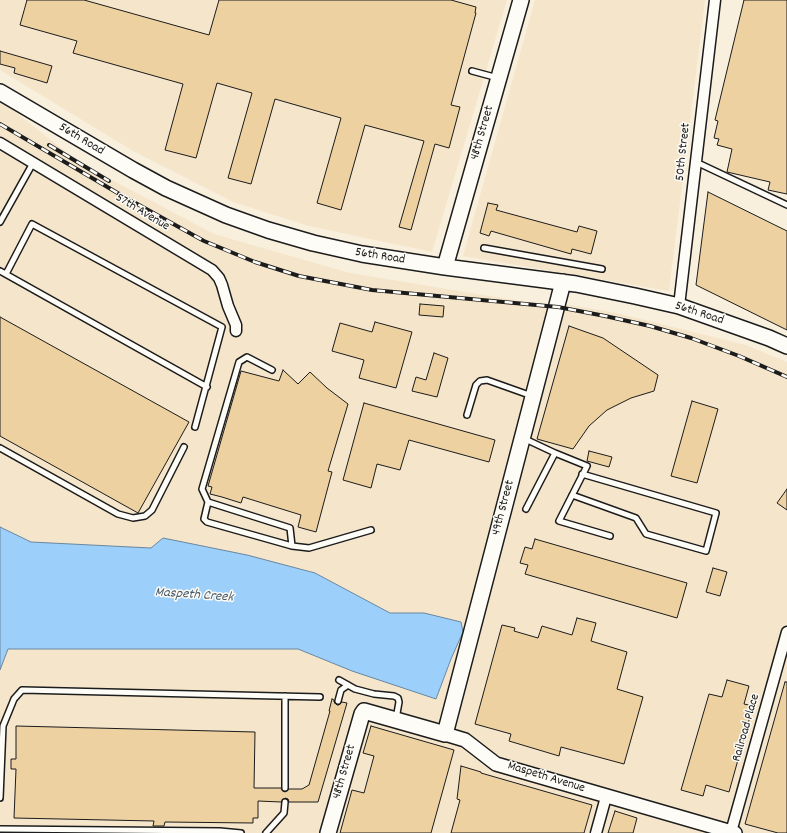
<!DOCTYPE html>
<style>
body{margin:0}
canvas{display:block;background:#f8efdd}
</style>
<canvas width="787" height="833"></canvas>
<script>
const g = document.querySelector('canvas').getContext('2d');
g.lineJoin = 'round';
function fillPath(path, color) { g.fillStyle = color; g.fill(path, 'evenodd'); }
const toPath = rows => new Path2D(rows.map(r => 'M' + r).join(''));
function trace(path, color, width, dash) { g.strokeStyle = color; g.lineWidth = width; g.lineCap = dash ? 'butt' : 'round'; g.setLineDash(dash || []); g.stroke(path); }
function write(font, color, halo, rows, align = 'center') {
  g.font = font + ' Dekko,sans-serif'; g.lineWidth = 3; g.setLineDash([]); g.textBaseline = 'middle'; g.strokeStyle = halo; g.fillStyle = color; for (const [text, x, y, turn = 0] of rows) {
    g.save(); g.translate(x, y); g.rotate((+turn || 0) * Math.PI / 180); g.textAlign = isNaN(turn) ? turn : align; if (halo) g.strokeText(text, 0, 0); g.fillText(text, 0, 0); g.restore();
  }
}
fillPath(toPath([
 [0,0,507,0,432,252,309,226,233,202,133,151,0,70],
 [535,0,705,0,669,291,463,256],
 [0,100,80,163,214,234,350,273,557,307,559,303,616,313,746,345,787,362,787,833,0,833,0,670,8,649,298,649,436,699,463,632,424,613,390,613,315,573,151,548,31,542,0,527]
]), '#f5e6cb');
const water = toPath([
 [0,527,31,542,151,548,163,538,247,555,315,573,390,613,424,613,461,622,463,632,451,659,436,699,352,671,298,649,8,649,0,670,0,527]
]);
fillPath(water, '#9ccff9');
trace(water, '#6987a1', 1);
const building = toPath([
 [27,0,84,0,209,35,219,0,451,0,476,7,475,13,476,13,451,105,460,107,449,148,435,144,411,230,399,227,424,141,365,125,341,210,317,203,341,118,275,99,251,184,228,178,252,93,217,83,196,158,165,150,183,84,73,53,77,41,20,25,27,0],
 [744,0,787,0,787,194,768,190,770,182,727,172,732,149,717,145,719,139,714,138,718,121,715,120,744,0],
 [0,51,52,66,47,83,14,73,15,68,0,64,0,51],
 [708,192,787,231,787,330,696,285,708,192],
 [488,203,498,205,496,210,577,232,579,226,597,231,591,254,572,249,571,254,491,231,489,236,480,233,488,203],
 [420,304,444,306,443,317,419,315,420,304],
 [0,317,189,422,138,513,0,436,0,317],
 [375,322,412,332,396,388,359,378,364,360,332,351,340,323,372,332,375,322],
 [569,326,603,338,658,375,654,391,631,398,607,410,589,426,573,449,537,439,569,326],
 [434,353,448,358,437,397,412,391,416,377,426,380,434,353],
 [283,370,298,384,310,372,327,388,348,404,328,471,332,472,316,532,298,527,301,515,243,497,241,503,222,497,210,494,212,487,208,486,241,371,279,381,283,370],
 [692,401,718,409,697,483,671,476,692,401],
 [364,403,495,440,489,462,409,440,400,470,377,464,371,488,343,480,364,403],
 [589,451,612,457,609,467,587,461,589,451],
 [787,489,787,510,777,503,787,489],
 [535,539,687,583,677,618,525,574,528,565,520,563,525,547,532,549,535,539],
 [713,568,727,572,720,596,706,592,713,568],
 [577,618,596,623,591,641,627,652,617,689,643,697,624,764,561,747,559,756,509,741,511,734,475,724,502,625,515,628,514,631,538,638,542,626,572,635,577,618],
 [727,680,749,686,744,704,753,706,729,792,706,785,703,796,681,790,709,694,722,697,727,680],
 [785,682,787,682,787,833,778,833,745,824,785,682],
 [332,699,334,700,334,702,337,705,339,705,342,702,347,703,318,802,289,802,288,799,285,798,281,802,258,801,258,818,253,818,253,823,165,822,164,826,153,826,154,821,14,818,16,769,11,769,11,759,16,759,16,726,255,732,254,788,281,788,283,791,285,792,289,789,302,789,309,785,330,711,329,711,332,699],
 [371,726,454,750,431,833,340,833,352,790,364,793,374,756,363,753,371,726],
 [461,766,481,772,481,773,592,805,584,833,451,833,460,800,457,799,461,766],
 [615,811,637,818,633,833,608,833,615,811]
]);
fillPath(building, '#edd1a1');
trace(building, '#1c1c1c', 1);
const service = toPath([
 [472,71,498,78],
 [696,162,787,205],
 [0,222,33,163],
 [484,248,602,269],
 [0,271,207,387],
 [6,274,32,224,222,327,195,427],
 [272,370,247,357,239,362,202,489,208,502,204,519,207,522,292,546,309,548,371,530],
 [467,415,476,385,480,381,487,380,532,396],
 [523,438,555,453,526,509],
 [0,448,118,514,133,518,145,516,152,510,184,447],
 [555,453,587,466,559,521,610,536],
 [572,495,636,518,646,534,706,551,716,513,582,474],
 [208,502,290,528,292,546],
 [339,680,355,689,374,694,394,696,398,698,399,702,396,719],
 [338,701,341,690,348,685],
 [285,788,285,696],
 [0,798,3,726,14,699,22,690,320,697],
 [0,829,220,831,241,833],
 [266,833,284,813,285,802]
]);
const minor = toPath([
 [0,143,212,270,219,278,222,285,228,306,236,325,236,331],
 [679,306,715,0],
 [731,832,787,632],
 [596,833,606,797]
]);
const tertiary = toPath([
 [445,734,465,740,496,764,735,833]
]);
const secondary = toPath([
 [0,92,133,170,166,188,226,215,268,230,313,243,362,254,445,267,576,284,635,296,679,306,769,338,787,346],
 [445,267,521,0],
 [328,833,362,714,364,711,445,734,563,282]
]);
trace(service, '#1c1c1c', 8);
trace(minor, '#1c1c1c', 13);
trace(tertiary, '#1c1c1c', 16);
trace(secondary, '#1c1c1c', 18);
trace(service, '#fdfcf7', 5);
trace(minor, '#fdfcf7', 10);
trace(tertiary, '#fdfcf7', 13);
trace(secondary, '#fdfcf7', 15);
const rail = toPath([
 [0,124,121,195,204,241,255,262,299,276,372,290,558,307,605,316,650,326,691,338,739,356,787,377],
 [49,145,109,181]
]);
trace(rail, '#1c1c1c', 4);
trace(rail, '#fdfcf7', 2.5, [8]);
write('13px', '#1c1c1c', '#fdfcf7', [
 ["48th Street",483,133,-74],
 ["56th Road",81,140,31],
 ["50th Street",684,152,-84],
 ["57th Avenue",142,213,31],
 ["56th Road",380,257,9],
 ["56th Road",699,314,18],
 ["49th Street",504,508,-75],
 ["Railroad Place",747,728,-74],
 ["48th Street",345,772,-74],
 ["Maspeth Avenue",546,778,17]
]);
write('italic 14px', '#495b69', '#fdfcf7', [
 ["Maspeth Creek",194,596,4]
]);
</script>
